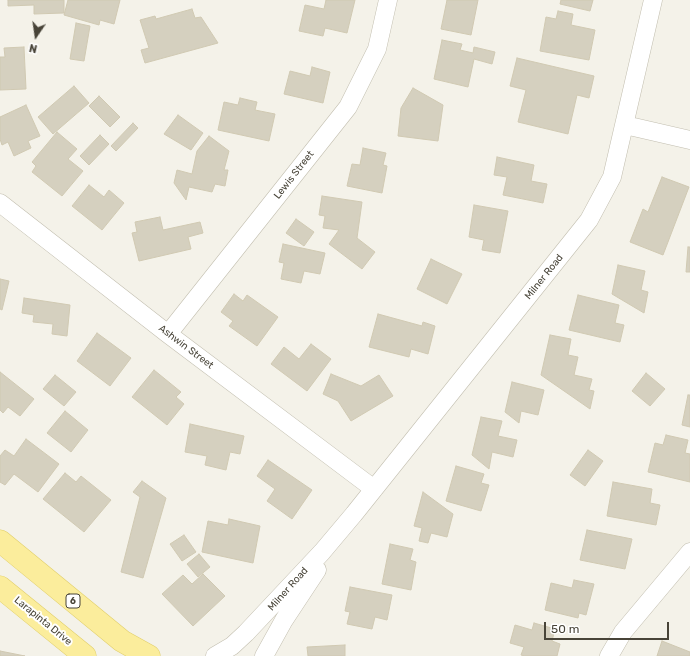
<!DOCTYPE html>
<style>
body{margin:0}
#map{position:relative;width:690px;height:656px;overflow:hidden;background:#f4f2e9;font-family:Rubik,sans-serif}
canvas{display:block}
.north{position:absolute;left:16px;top:16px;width:40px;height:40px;-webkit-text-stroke:3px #fff;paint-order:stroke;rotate:193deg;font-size:11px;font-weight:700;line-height:16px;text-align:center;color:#484438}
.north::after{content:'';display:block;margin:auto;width:14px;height:18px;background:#484438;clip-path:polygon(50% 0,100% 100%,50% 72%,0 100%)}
.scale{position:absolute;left:544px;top:622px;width:125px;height:18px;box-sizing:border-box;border:2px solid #484438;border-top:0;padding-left:5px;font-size:12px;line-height:14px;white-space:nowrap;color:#484438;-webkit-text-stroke:3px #fff;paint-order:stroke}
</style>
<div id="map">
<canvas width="690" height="656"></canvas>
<div class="north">N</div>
<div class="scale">50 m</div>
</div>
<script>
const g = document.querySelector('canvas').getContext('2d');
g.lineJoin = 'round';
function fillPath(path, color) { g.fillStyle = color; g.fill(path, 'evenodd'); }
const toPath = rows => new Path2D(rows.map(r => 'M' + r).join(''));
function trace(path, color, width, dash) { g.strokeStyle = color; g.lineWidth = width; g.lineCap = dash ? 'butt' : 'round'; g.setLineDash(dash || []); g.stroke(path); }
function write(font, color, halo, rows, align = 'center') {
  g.font = font + ' Rubik,sans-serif'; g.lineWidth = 4; g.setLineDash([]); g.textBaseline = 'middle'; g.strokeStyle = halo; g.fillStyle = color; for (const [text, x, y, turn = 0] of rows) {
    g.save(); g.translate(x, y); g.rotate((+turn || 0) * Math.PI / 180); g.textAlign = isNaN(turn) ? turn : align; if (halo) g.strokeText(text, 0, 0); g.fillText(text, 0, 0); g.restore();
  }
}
const building = toPath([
 [8,0,64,0,64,13,34,14,34,5,8,6,8,0],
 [68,0,120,0,114,24,100,20,99,25,64,15,68,0],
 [326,0,355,0,347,33,325,28,323,36,299,31,305,5,324,9,326,0],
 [447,0,478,0,471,35,441,29,447,0],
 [561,0,593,0,590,11,560,4,561,0],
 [192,9,195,18,201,17,218,43,145,63,141,50,149,48,140,20,155,16,156,19,192,9],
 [558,11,573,14,571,25,595,30,589,60,540,51,546,17,556,19,558,11],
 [76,23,90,26,84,61,70,59,76,23],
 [442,40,462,44,460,50,473,53,474,47,495,52,492,64,474,59,468,87,434,79,442,40],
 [24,47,26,89,0,90,0,57,5,57,4,48,24,47],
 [517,58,594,76,589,98,577,95,568,134,518,122,526,90,510,86,517,58],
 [312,67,330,72,323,103,284,94,290,71,310,76,312,67],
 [74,86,89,103,53,134,38,117,74,86],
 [413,88,443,105,438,141,398,136,401,108,413,88],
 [99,96,120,117,110,127,89,106,99,96],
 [240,98,257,102,255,110,275,114,269,141,218,130,224,102,238,105,240,98],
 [26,105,40,136,28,141,31,148,14,156,8,142,2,145,0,139,0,117,26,105],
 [178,115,203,133,191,150,164,134,178,115],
 [133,123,138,128,116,151,111,146,133,123],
 [57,132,77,149,68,159,83,171,62,196,32,172,36,166,32,162,57,132],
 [100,135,109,144,89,165,80,156,100,135],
 [209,136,229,151,224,170,228,170,225,186,215,184,212,192,189,187,186,200,174,183,177,170,192,174,197,151,209,136],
 [363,148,386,153,383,165,387,166,382,193,347,186,352,164,360,165,363,148],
 [497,157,534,165,531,181,547,184,543,203,503,195,507,177,494,175,497,157],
 [662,177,689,187,663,255,630,242,643,209,648,212,662,177],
 [89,185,104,197,109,190,124,203,102,230,72,206,89,185],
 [322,196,362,202,357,238,375,252,362,269,329,244,339,230,323,228,325,216,319,215,322,196],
 [474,205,508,211,500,253,482,250,484,240,469,237,474,205],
 [160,217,163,230,200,222,203,233,188,237,191,249,139,261,132,233,137,232,135,222,160,217],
 [296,219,314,232,304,246,286,233,296,219],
 [283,244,325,253,320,274,304,271,301,283,281,279,284,263,279,262,283,244],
 [688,247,690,247,690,272,686,272,688,247],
 [431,259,462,274,447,304,417,289,431,259],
 [618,265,645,271,641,290,648,292,644,313,612,294,618,265],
 [0,279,9,281,2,310,0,309,0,279],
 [234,294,243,301,247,295,278,317,257,346,229,326,233,321,221,312,234,294],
 [578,295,619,305,615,323,624,325,620,342,569,330,578,295],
 [24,298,70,305,67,336,52,334,53,324,33,322,34,315,22,313,24,298],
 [378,314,422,326,423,322,435,326,428,354,411,349,409,357,369,347,378,314],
 [97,333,131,358,110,386,77,361,97,333],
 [550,335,571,339,568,355,578,357,574,375,592,379,589,390,594,391,590,409,541,375,550,335],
 [311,344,331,359,307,391,271,364,284,347,299,359,311,344],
 [154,370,181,392,176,397,184,404,167,425,132,397,154,370],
 [0,372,34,399,20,416,8,407,3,413,0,410,0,372],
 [646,373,665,389,650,406,632,391,646,373],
 [331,374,361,386,379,375,393,396,351,421,338,401,323,394,331,374],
 [55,375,76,392,64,406,43,389,55,375],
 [512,382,544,390,538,415,521,411,519,423,505,412,512,382],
 [688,395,690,395,690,427,682,425,688,395],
 [65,411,88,430,71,452,47,433,65,411],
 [481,417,502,421,498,436,517,440,513,457,492,452,489,469,472,455,481,417],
 [190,424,244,436,240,454,230,452,226,470,205,465,207,456,185,452,190,424],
 [666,435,688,440,685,453,690,454,690,482,648,472,655,443,663,445,666,435],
 [26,439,59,464,38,492,14,474,5,485,0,482,0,456,5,450,14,456,26,439],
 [588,450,603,461,585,486,570,475,588,450],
 [268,460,312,490,292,519,267,501,275,489,257,476,268,460],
 [456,466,484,474,481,483,489,485,481,511,446,501,456,466],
 [65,473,76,482,81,476,111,500,84,532,43,499,65,473],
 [142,481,166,498,143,578,121,572,140,497,133,492,142,481],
 [613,482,652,489,650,503,660,505,656,525,607,516,613,482],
 [423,492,453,514,447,537,431,533,428,543,419,541,422,528,414,526,423,492],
 [229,519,260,526,253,563,202,552,208,521,228,525,229,519],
 [587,530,632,539,625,569,580,560,587,530],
 [184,535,196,552,182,561,170,544,184,535],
 [390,544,413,549,410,560,416,562,411,590,382,584,390,544],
 [199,554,210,567,198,577,187,564,199,554],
 [203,574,225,596,193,626,162,594,183,575,192,584,203,574],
 [574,580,594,584,586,615,579,613,578,618,545,610,551,583,572,588,574,580],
 [350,587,392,595,387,620,375,617,372,629,347,624,350,612,345,611,350,587],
 [534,623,555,629,552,641,560,644,557,656,525,656,521,655,524,647,510,643,515,625,532,630,534,623],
 [662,641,690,652,690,656,657,656,662,641],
 [345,645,345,656,308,656,307,647,345,645],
 [0,651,25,656,0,656,0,651]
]);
fillPath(building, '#d5d0bf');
trace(building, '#d0c9b2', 1);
const street = toPath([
 [625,125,690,140],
 [0,203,168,334,374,489],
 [168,334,348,107,377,49,388,0],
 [215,656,232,646,246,633,322,552,354,514,589,220,612,177,653,0],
 [264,656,284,620,317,570],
 [609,656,623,632,690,552]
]);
const primary = toPath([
 [0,541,122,641,149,656],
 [0,587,85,656]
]);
trace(street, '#c2beaf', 19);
trace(primary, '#e0ce6b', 23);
trace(street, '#fff', 18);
trace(primary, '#fbed9c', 22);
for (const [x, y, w] of [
 [73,601,14]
]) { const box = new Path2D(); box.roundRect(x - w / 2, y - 7, w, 14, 3); g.fillStyle = '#fff'; g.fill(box); trace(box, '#484438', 1); }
write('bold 9px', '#484438', null, [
 ["6",73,601]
]);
write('10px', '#484438', '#fff', [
 ["Lewis Street",294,175,-52],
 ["Milner Road",544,277,-51],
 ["Ashwin Street",186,347,37],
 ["Milner Road",288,589,-48],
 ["Larapinta Drive",43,621,39]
]);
</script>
